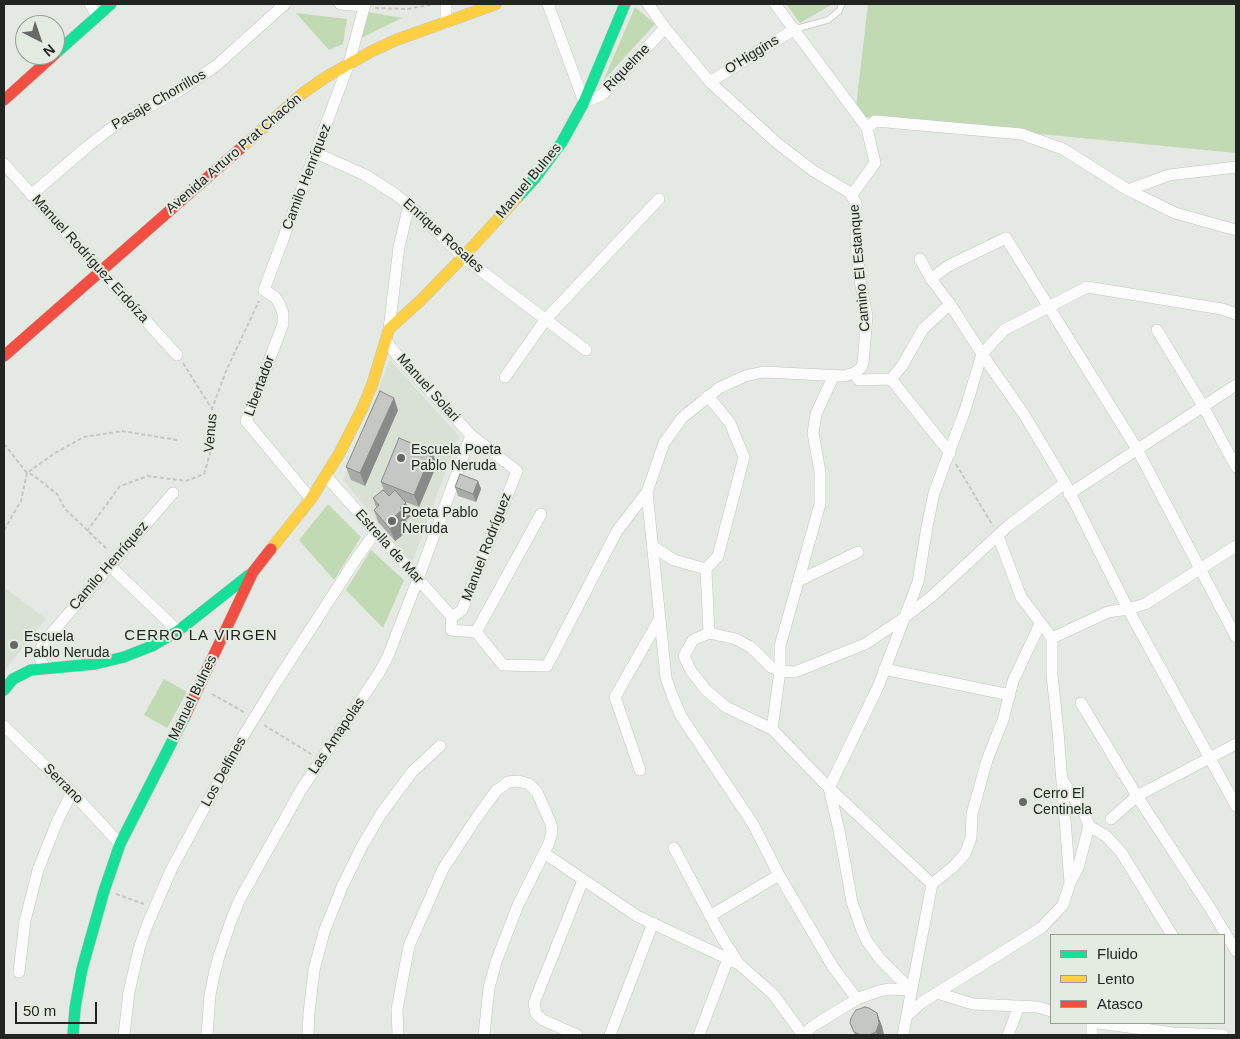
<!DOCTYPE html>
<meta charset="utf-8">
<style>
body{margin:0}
#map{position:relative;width:1240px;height:1039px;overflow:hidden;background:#e5e9e4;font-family:Helvetica,sans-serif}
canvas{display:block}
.frame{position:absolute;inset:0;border:5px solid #222421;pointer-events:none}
.legend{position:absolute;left:1050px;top:934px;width:175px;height:90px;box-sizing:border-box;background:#e4ece1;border:1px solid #969c94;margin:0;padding:6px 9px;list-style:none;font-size:15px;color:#222421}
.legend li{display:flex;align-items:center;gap:10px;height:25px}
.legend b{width:25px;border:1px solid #969c94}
.north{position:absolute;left:15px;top:15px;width:50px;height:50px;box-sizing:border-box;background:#e4ece1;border:1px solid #969c94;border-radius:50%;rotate:139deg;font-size:14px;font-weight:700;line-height:20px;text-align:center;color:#222421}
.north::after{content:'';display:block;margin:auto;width:18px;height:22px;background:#666965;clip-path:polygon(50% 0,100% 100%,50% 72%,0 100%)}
.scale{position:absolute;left:15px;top:1002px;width:82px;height:22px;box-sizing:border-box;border:2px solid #222421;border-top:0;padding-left:6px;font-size:15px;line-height:18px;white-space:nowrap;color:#222421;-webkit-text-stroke:4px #e4ece1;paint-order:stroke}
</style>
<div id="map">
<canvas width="1240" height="1039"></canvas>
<div class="frame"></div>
<ul class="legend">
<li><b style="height:6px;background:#16e098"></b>Fluido</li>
<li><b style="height:6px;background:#ffcf43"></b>Lento</li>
<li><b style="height:6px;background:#f24e42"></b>Atasco</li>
</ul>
<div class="north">N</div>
<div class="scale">50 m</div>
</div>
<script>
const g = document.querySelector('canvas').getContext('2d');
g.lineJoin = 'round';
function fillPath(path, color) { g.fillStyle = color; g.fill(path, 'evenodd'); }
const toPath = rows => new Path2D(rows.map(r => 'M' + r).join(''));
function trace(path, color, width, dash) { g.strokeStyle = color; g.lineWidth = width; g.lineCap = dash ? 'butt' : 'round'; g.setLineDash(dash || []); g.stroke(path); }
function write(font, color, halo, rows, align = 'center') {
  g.font = font + ' Helvetica,sans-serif'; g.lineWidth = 4; g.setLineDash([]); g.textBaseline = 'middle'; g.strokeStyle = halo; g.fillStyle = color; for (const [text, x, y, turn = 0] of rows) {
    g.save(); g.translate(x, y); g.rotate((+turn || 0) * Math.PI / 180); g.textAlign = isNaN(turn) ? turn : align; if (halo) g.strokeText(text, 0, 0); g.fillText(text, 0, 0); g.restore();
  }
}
fillPath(toPath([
 [390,360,459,436,412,563,343,480],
 [4,587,46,619,4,671]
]), '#d9e1d5');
fillPath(toPath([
 [786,4,833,4,800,23],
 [868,4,1236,4,1236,153,855,116],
 [635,7,655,24,603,81],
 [368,12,402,18,361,38],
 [296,13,347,19,343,44,329,50],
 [328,504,361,537,334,580,299,540],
 [371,550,404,580,383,628,346,590],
 [164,679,187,692,167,728,144,715]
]), '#c1dab4');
const lane = toPath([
 [795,29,828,20,839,11,842,4]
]);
const street = toPath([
 [90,4,97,16],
 [340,4,364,6],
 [548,4,584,102,602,95,665,28],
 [648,4,665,28,710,82,777,143,812,170,849,192,856,203,856,241,860,280,867,316,863,363,861,368,854,373,844,376,763,372,745,376,719,388,682,418,664,443,647,492,666,678,672,695,681,716,753,824,779,875,833,967,857,999],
 [775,4,867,128,875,163,852,195],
 [446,22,446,4],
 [710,82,795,29],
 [867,128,875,121,1021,134,1063,149,1128,190,1175,213,1236,230],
 [316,153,365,175,395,194,417,212,463,257,586,350],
 [4,164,177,355],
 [1128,190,1169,175,1236,167],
 [31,195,88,146,119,122,179,91,217,65,285,4],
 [920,259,931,279,950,304,982,354,1025,416,1065,483,1128,609,1236,806],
 [931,279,948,266,1006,238,1137,449,1236,637],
 [389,329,399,247,409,205],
 [1157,330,1203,406,1236,467],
 [386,341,400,359,471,435,517,471,462,610,452,617],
 [854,373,859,380,891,379,902,366,923,329,950,304],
 [505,377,546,319,659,199],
 [891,379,950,453],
 [708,396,730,423,744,457,718,556,706,569,709,633],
 [326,476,452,617],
 [1069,494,1236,385],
 [311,499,246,421,283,324,283,313,279,303,275,297,264,290,349,63,365,4],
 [652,546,674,560,706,569],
 [109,565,178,631],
 [798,581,858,552],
 [452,617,451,630,476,632,503,665,547,666,617,531,647,492],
 [476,632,541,514],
 [1052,638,1108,612,1128,609,1145,604,1236,546],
 [44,667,39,655,43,643,173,493],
 [884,669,1010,695],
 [1081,703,1137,796,1210,908,1236,951],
 [4,726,72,792,120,844],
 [772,729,780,671,780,646,820,504,820,472,813,433,816,414,834,375],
 [640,770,615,697,660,618],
 [1063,781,1085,815,1089,826,1078,868,1070,883],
 [1111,819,1137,796,1236,744],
 [1089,826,1106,836,1121,852,1172,935],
 [674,848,721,936,739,964],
 [544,853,637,916,739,964,773,994,803,1035],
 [932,884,829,788,878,687,918,582,927,527,934,493,965,410,982,354,1004,330,1087,287,1222,309,1236,314],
 [710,916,779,875],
 [19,972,25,921,38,870,57,822,72,792],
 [911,990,880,959,867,941,861,928,852,902,839,830,829,788,772,729,726,707,706,690,691,671,684,656,693,640,709,633,736,639,752,648,771,667,780,671,795,672,865,644,901,620,931,597,1008,526,1065,483],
 [937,993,973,1004,1038,1007,1051,1011],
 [908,1015,921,1003,1041,928,1063,905,1070,883,1058,731,1052,675,1052,638,1021,597,998,536],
 [1092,1023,1092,1035],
 [1098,1023,1174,1033,1223,1035],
 [124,1035,129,992,139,949,146,928,171,870,242,738,275,684,358,556,376,532],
 [207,1035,210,995,214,975,219,956,232,918,240,899,301,790,379,673,388,656,418,579,471,435],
 [308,1035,309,1013,314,970,324,932,342,887,361,848,381,814,412,772,440,746],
 [398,1035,397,1009,409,946,443,869,475,820,496,791,508,782,518,781,529,784,537,792,551,824,552,832,549,843,518,905,496,962,489,988,484,1035],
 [577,1035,543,1020,536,1014,534,1003,583,880],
 [610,1035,653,923],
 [699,1035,728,959],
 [803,1035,813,1026,857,999,879,991,890,989,911,990],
 [903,1035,932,884,953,867,965,854,971,838,972,814,987,760,1003,720,1013,681,1040,624],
 [1008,1035,1019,1006]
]);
const fast = toPath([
 [55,54,111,4],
 [517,198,536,177,562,142,584,102,625,4],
 [4,690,13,679,31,670,95,664,124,657,152,646,178,631,249,575],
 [73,1035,75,1008,82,969,104,891,120,844,185,716]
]);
const slow = toPath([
 [241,148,303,93,326,77,372,51,396,40,496,4],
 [271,549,311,499,339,454,362,409,372,385,389,329,420,301,463,257,517,198]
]);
const jam = toPath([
 [4,100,54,55],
 [4,356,241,148],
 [185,716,253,572,271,549]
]);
trace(lane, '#c2c5c1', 7);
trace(street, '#c2c5c1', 12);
trace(fast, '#c2c5c1', 12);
trace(slow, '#c2c5c1', 12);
trace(jam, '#c2c5c1', 12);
trace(toPath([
 [375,8,407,9,435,4],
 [183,363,212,409],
 [4,444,27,473,55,453,84,437,122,431,177,440],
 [956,464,993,526],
 [4,530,21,501,27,473,33,475,57,494,65,509,108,550],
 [87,531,120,486,148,476,186,481,204,474,211,450,212,409,226,371,259,301],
 [212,694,245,713],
 [264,725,311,754],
 [116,894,144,904]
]), '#c6c7c5', 2, [4, 2.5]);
trace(lane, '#fbfcfb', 5.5);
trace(street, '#fbfcfb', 11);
trace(fast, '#16e098', 11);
trace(slow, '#ffcf43', 11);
trace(jam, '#f24e42', 11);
fillPath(toPath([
 [398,410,365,486,351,480,346,467],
 [437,464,419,507,405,502,411,516,406,520,407,523,402,527,404,534,395,541,378,522,374,510,376,507,373,498,385,493,381,482],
 [478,481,481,489,476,502,458,496,455,487],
 [877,1013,884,1035,855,1035,850,1023]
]), '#a9aba8');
fillPath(toPath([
 [394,398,398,410,365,486,360,473],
 [432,452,437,464,419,507,414,495],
 [478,481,481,489,476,502,473,494],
 [406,503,411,516,406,520,407,523,402,527,404,534,395,541,390,529,395,516,400,508],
 [877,1013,882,1026,884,1035,877,1035,876,1032]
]), '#898b88');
const building = toPath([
 [380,391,394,398,360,473,346,467,380,391],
 [399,438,432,452,414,495,381,482,399,438],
 [460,474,478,481,473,494,455,487,460,474],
 [383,490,389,496,395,490,406,503,400,508,402,510,395,516,399,521,390,529,374,510,379,505,373,498,383,490],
 [865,1007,869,1008,877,1013,879,1023,876,1032,869,1035,861,1035,854,1032,850,1023,851,1018,856,1010,865,1007]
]);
fillPath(building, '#c4c7c3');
trace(building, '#898b88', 1);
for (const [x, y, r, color] of [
 [401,458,5,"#666965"],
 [392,521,5,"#666965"],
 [14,645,5,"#666965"],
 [1023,802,5,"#666965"]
]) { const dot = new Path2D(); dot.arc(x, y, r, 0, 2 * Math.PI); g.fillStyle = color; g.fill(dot); trace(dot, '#e4ece1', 2); }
write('14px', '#222421', '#e4ece1', [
 ["O'Higgins",752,55,-32],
 ["Riquelme",627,68,-46],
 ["Pasaje Chorrillos",159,100,-30],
 ["Avenida Arturo Prat Chacón",234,154,-41],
 ["Camilo Henríquez",307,177,-69],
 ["Manuel Bulnes",529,181,-50],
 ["Enrique Rosales",443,236,42],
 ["Manuel Rodríguez Erdoíza",90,259,48],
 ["Camino El Estanque",860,268,-95],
 ["Libertador",260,386,-70],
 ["Manuel Solari",428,388,48],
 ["Venus",211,433,-85],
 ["Estrella de Mar",389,547,48],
 ["Manuel Rodríguez",487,547,-69],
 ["Camilo Henríquez",109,566,-49],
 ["Manuel Bulnes",193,698,-64],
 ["Las Amapolas",337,736,-56],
 ["Los Delfines",224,772,-61],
 ["Serrano",63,784,45]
]);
write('14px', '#222421', '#e4ece1', [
 ["Escuela Poeta",411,450],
 ["Pablo Neruda",411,466],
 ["Poeta Pablo",402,513],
 ["Neruda",402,529],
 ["Escuela",24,637],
 ["Pablo Neruda",24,653],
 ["Cerro El",1033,794],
 ["Centinela",1033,810]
], 'left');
g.letterSpacing = '1px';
write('15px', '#222421', '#e4ece1', [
 ["CERRO LA VIRGEN",201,636]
]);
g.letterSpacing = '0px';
</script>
